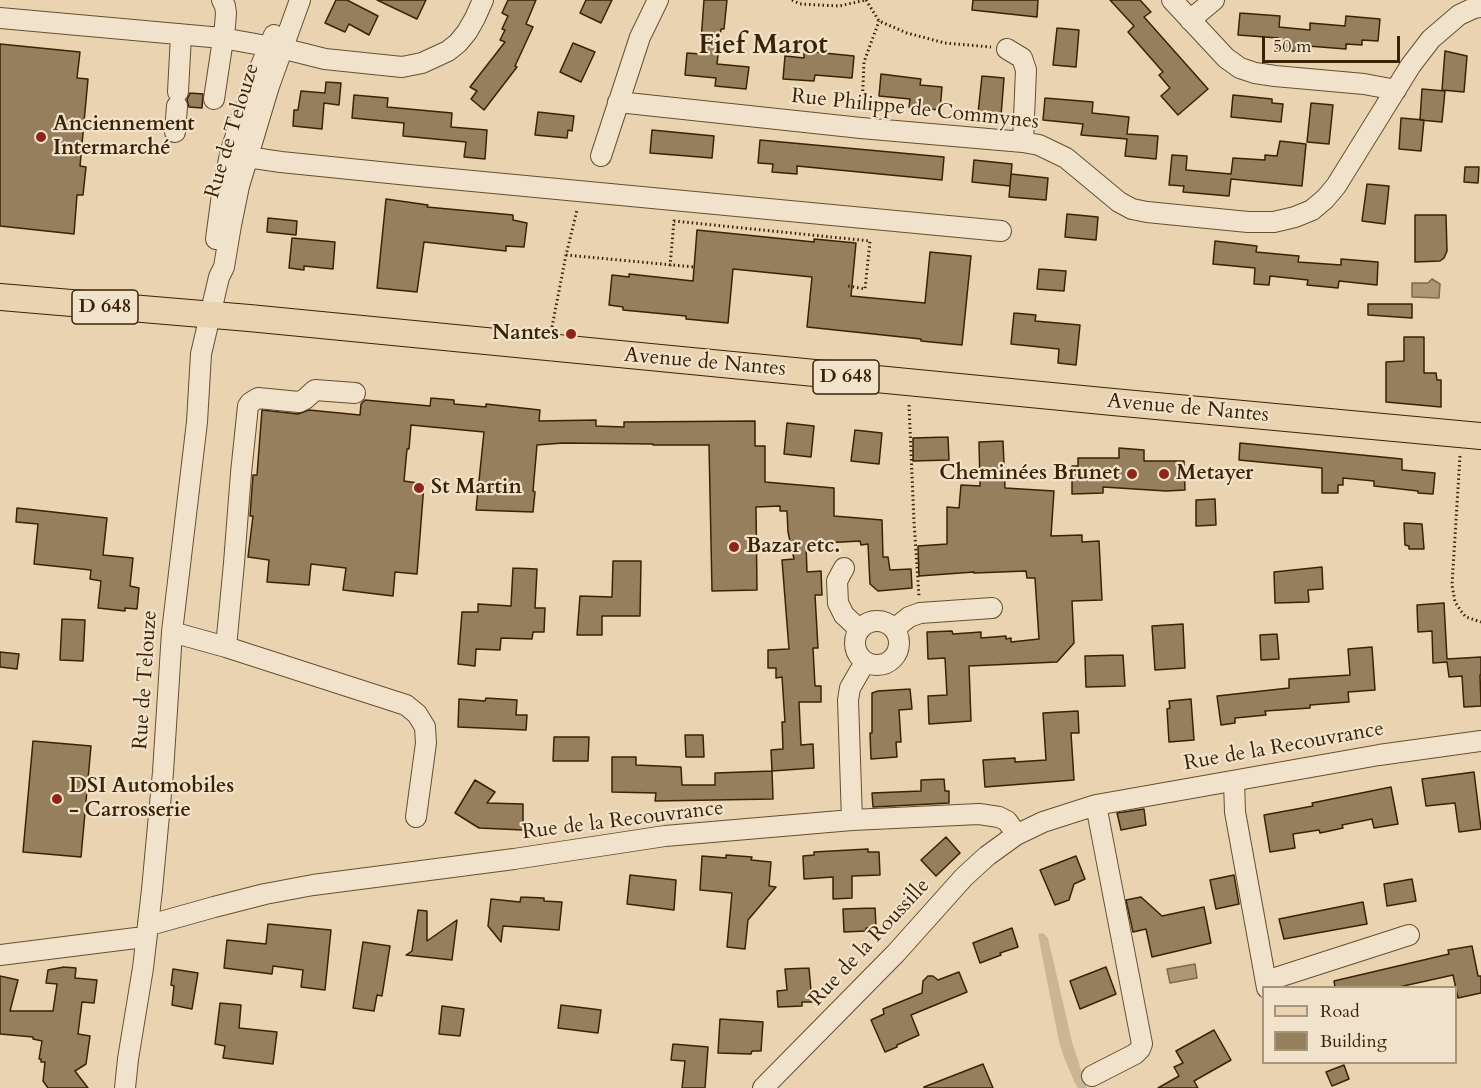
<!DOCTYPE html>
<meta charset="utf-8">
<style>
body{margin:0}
#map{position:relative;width:1481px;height:1088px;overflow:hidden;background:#ead3b0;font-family:Cardo,serif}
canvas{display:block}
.legend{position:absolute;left:1262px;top:986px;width:195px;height:78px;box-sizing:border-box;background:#f1e2cc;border:2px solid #a8967c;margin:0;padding:8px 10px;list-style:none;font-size:18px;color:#3a2304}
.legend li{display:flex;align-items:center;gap:12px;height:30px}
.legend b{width:30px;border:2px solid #a8967c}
.scale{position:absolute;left:1262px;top:36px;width:138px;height:27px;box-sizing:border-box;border:3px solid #3a2304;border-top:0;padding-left:8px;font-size:18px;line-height:21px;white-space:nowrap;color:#3a2304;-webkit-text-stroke:4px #f1e2cc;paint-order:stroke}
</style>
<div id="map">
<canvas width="1481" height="1088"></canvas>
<ul class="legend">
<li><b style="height:8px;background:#ead3b0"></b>Road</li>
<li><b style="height:16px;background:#967f5d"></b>Building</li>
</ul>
<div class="scale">50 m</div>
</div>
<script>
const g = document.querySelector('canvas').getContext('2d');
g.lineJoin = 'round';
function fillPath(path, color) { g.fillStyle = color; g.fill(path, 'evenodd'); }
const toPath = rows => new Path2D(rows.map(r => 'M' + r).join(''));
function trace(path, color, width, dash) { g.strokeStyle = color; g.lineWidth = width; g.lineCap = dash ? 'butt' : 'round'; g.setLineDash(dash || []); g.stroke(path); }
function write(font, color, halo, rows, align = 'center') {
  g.font = font + ' Cardo,serif'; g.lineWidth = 4.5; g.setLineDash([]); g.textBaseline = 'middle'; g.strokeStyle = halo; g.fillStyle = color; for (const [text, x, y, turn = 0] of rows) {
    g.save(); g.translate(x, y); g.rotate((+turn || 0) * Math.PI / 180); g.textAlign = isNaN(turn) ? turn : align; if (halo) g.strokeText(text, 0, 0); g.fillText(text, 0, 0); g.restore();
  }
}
fillPath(toPath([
 [1043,933,1048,938,1072,1042,1087,1088,1078,1088,1074,1081,1065,1060,1059,1042,1038,934]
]), '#ccb593');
const water = toPath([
 [1432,279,1440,284,1439,298,1412,297,1412,283,1428,283,1432,279],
 [1195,964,1197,978,1170,983,1167,969,1195,964]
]);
fillPath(water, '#ae9776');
trace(water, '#806948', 1.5);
const building = toPath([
 [336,0,347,0,378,16,369,35,349,24,345,32,325,23,336,0],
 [377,0,426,0,417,19,377,0],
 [508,0,536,0,526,24,533,27,515,66,517,67,484,110,471,99,477,91,470,87,505,42,500,40,505,30,502,29,508,16,502,13,508,0],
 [586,0,612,0,601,23,580,13,586,0],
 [704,0,727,0,724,29,721,29,717,64,749,67,746,89,715,86,716,78,685,75,687,53,700,54,704,0],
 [973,0,1038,0,1037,17,972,10,973,0],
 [1110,0,1140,0,1151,12,1144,17,1208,89,1178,115,1161,96,1170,88,1159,75,1163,72,1128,32,1134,26,1110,0],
 [1240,13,1280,16,1279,27,1310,30,1310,23,1345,26,1346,16,1380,19,1378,41,1362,40,1362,45,1346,44,1346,49,1308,46,1308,52,1277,50,1278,38,1238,35,1240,13],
 [1057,28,1079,30,1076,67,1053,65,1057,28],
 [573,43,595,52,581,82,560,72,573,43],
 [0,44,80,52,77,78,88,79,80,166,86,167,83,195,77,195,74,234,0,226,0,44],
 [804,51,854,56,852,78,815,75,814,81,783,79,785,56,804,58,804,51],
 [1445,51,1467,56,1464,92,1442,90,1445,51],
 [881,74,921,79,920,85,942,87,940,110,909,107,910,99,879,96,881,74],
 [982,76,1004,78,1001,116,978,113,982,76],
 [326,82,341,83,339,105,324,103,322,129,293,126,294,110,298,110,301,91,325,93,326,82],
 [1422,89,1445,91,1442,122,1420,120,1422,89],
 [190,93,203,94,202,108,189,107,187,100,190,93],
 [354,95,388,98,387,107,452,113,451,127,487,130,485,159,464,157,466,142,403,136,404,123,352,118,354,95],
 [1233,95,1272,99,1272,103,1283,104,1281,122,1231,117,1233,95],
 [1045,98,1093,102,1092,113,1129,117,1127,134,1158,136,1156,159,1125,156,1127,139,1081,135,1083,124,1043,120,1045,98],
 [1311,103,1333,105,1329,144,1307,142,1311,103],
 [538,112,574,116,572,131,568,130,567,138,535,135,538,112],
 [1401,118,1424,120,1421,151,1399,149,1401,118],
 [652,130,714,136,712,158,650,153,652,130],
 [760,140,944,157,942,180,797,166,797,174,772,172,773,164,758,163,760,140],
 [1280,141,1306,144,1302,186,1231,179,1229,196,1183,192,1184,186,1169,185,1172,155,1187,156,1186,170,1231,174,1233,158,1265,160,1265,155,1277,156,1280,141],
 [974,160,1012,164,1010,186,972,182,974,160],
 [1465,167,1479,167,1478,183,1464,182,1465,167],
 [1011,174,1048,178,1046,200,1009,197,1011,174],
 [1367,184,1389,186,1385,224,1362,221,1367,184],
 [386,199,428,205,427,207,513,215,513,220,527,223,524,247,506,246,506,251,424,242,417,292,377,288,386,199],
 [1067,214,1098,217,1096,240,1065,237,1067,214],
 [1415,215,1446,215,1447,251,1444,258,1440,261,1415,262,1415,215],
 [268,218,297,221,296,235,267,232,268,218],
 [697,230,814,242,814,239,856,243,851,296,925,303,930,252,971,256,962,345,921,341,921,339,807,327,812,277,733,269,728,323,686,319,686,316,623,310,623,307,609,305,612,275,629,277,629,274,693,281,697,230],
 [292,238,335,242,333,269,304,266,304,270,289,268,292,238],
 [1215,241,1257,246,1256,252,1299,256,1298,262,1341,265,1341,259,1378,262,1377,285,1339,281,1338,288,1307,285,1308,280,1270,276,1269,285,1254,284,1255,268,1213,264,1215,241],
 [1039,269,1066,271,1064,291,1037,289,1039,269],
 [1368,304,1412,304,1412,318,1368,315,1368,304],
 [1014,313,1036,315,1035,321,1080,325,1076,365,1058,363,1059,349,1011,344,1014,313],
 [1404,337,1424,337,1424,373,1436,373,1437,380,1441,380,1441,407,1386,402,1386,362,1404,361,1404,337],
 [431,398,454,400,454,404,486,407,486,404,540,410,539,421,596,420,596,426,624,427,624,422,755,421,755,446,765,446,765,482,834,488,834,516,882,520,883,557,888,557,890,570,911,569,912,588,878,591,870,584,868,544,861,545,860,541,806,544,807,572,821,571,822,595,815,595,818,648,813,648,815,686,821,686,821,702,799,702,801,745,813,744,814,768,772,771,771,750,783,749,782,722,785,722,782,677,776,678,776,668,768,668,768,650,789,649,782,560,794,559,788,532,787,511,780,511,780,506,756,507,757,590,712,591,709,445,653,445,653,444,563,443,537,445,533,491,535,492,533,512,476,510,484,432,411,425,409,449,407,449,404,481,424,484,417,574,395,572,393,596,343,590,346,568,311,564,309,585,267,582,269,560,248,557,253,516,250,516,253,475,257,475,262,410,298,414,309,410,360,415,361,404,365,400,430,406,431,398],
 [787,423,814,426,811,457,784,454,787,423],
 [855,430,882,433,879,464,851,461,855,430],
 [948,437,949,460,913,461,913,438,948,437],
 [1003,441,1005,488,1054,491,1051,536,1082,535,1082,542,1099,541,1102,600,1072,601,1074,643,1057,662,969,666,971,721,929,724,928,696,947,695,945,658,928,659,927,632,952,631,953,634,981,632,981,638,1006,636,1006,639,1011,638,1011,642,1039,639,1035,578,1027,578,1026,571,974,573,974,572,919,576,918,546,947,544,947,507,959,508,961,485,980,486,979,442,1003,441],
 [1240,443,1402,459,1402,470,1435,473,1433,494,1418,493,1418,491,1374,486,1374,481,1343,478,1343,485,1338,485,1338,493,1322,493,1322,468,1239,460,1240,443],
 [1119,448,1144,450,1144,461,1184,461,1185,490,1166,491,1103,487,1103,493,1072,494,1072,466,1078,466,1078,458,1119,458,1119,448],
 [1215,499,1216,525,1196,526,1196,500,1215,499],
 [17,508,107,518,103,555,133,558,130,586,139,588,137,609,125,608,125,611,98,608,101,581,90,579,91,570,34,564,38,524,16,522,17,508],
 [1404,523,1422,524,1424,549,1409,549,1409,546,1405,545,1404,523],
 [613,561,641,561,640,616,602,616,602,635,577,635,580,596,612,597,613,561],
 [1322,567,1323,589,1308,590,1309,602,1275,603,1274,572,1322,567],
 [513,568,537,569,535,608,545,608,544,632,533,632,532,639,501,638,500,650,476,649,475,666,458,664,462,612,478,612,478,604,511,606,513,568],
 [1444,603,1447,659,1481,657,1481,675,1480,675,1481,706,1464,707,1462,676,1449,677,1447,662,1433,663,1432,631,1418,632,1417,605,1444,603],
 [62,619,85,620,83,661,60,660,62,619],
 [1183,624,1185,668,1155,670,1152,626,1183,624],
 [1277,634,1279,659,1261,660,1260,635,1277,634],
 [1372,647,1375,690,1348,692,1349,702,1310,705,1310,708,1265,711,1266,715,1235,718,1235,723,1221,725,1217,696,1289,688,1289,679,1350,675,1348,649,1372,647],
 [0,652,19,654,17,669,0,667,0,652],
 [1123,655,1125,686,1086,687,1085,656,1123,655],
 [910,689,912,709,899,710,901,742,896,742,897,757,871,759,870,733,872,733,872,693,878,691,910,689],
 [486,698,517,700,516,715,527,715,526,730,458,727,459,699,485,701,486,698],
 [1191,699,1194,740,1169,742,1167,709,1170,708,1169,701,1191,699],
 [1078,711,1079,733,1071,733,1074,780,985,787,983,760,1015,758,1015,762,1046,760,1043,713,1078,711],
 [685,735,703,735,704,757,686,757,685,735],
 [554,737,589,737,588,761,553,761,554,737],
 [33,741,91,746,81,857,23,852,33,741],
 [612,757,636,757,636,765,681,767,682,785,715,785,715,773,772,771,773,799,655,801,656,793,612,792,612,757],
 [1474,772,1481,829,1459,832,1455,803,1426,806,1422,779,1474,772],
 [944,779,945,791,949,791,949,803,873,807,872,793,921,791,921,780,944,779],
 [475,780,495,792,487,803,523,804,523,830,479,828,455,813,475,780],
 [1391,787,1398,824,1374,828,1372,819,1342,825,1343,828,1320,833,1319,830,1293,834,1295,848,1270,852,1264,815,1313,806,1312,803,1391,787],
 [1144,809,1146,825,1121,830,1117,813,1144,809],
 [946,837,960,853,936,876,921,860,946,837],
 [868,849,868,852,879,852,880,875,852,876,852,898,833,899,833,877,804,879,803,856,814,855,814,852,868,849],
 [726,855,752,857,751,860,771,862,769,886,776,887,748,920,745,949,727,947,732,893,700,890,702,856,726,858,726,855],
 [1076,856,1085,879,1074,884,1069,900,1055,905,1040,870,1076,856],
 [630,875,676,880,674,910,627,904,630,875],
 [1234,875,1239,904,1216,909,1210,880,1234,875],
 [1412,879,1416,901,1387,906,1384,884,1412,879],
 [521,897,544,898,544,901,562,902,559,930,503,926,501,942,488,926,491,899,520,902,521,897],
 [1141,897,1162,916,1204,907,1211,943,1152,957,1146,929,1133,932,1126,900,1141,897],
 [1363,902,1367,924,1284,939,1279,919,1363,902],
 [875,908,876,927,866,928,866,931,844,932,843,909,875,908],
 [418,910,427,911,427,941,457,920,452,960,406,955,412,951,418,910],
 [268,924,331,930,325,990,301,987,303,970,273,966,272,974,224,968,227,940,266,944,268,924],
 [1012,928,1018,947,1000,953,1001,955,980,963,973,943,1012,928],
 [363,942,390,946,382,996,377,995,374,1011,353,1008,363,942],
 [1472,946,1478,976,1481,976,1481,993,1458,998,1453,975,1399,987,1335,987,1334,981,1449,954,1448,950,1472,946],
 [64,967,76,968,75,978,97,980,94,1003,82,1002,78,1034,90,1036,86,1064,75,1071,88,1088,48,1088,43,1081,45,1062,41,1062,41,1059,39,1059,42,1041,33,1039,33,1037,0,1034,0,976,18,980,10,1011,53,1011,57,984,46,983,48,970,64,967],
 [1106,967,1116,994,1080,1009,1070,981,1106,967],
 [809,968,812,1002,802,1002,802,1006,778,1007,777,991,787,990,785,969,809,968],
 [173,969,198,973,192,1009,172,1005,174,986,171,985,173,969],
 [959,972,967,992,911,1015,919,1035,897,1045,897,1047,885,1052,871,1020,884,1014,883,1009,922,993,923,981,928,976,933,976,938,980,959,972],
 [220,1003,241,1005,239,1028,277,1032,273,1064,223,1058,225,1046,215,1044,220,1003],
 [561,1005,601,1010,598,1033,558,1028,561,1005],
 [442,1006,464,1009,460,1036,439,1034,442,1006],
 [720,1019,763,1022,761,1051,752,1051,751,1054,718,1053,720,1019],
 [1214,1030,1231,1060,1194,1081,1198,1088,1158,1088,1179,1076,1174,1067,1183,1063,1176,1051,1214,1030],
 [673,1044,708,1047,705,1088,682,1088,685,1061,671,1060,673,1044],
 [983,1064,993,1088,924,1088,924,1087,983,1064],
 [1344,1065,1349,1079,1332,1086,1326,1072,1344,1065]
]);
fillPath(building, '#967f5d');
trace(building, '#3a2304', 1.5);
const minor = toPath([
 [1172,0,1226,58,1240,68,1255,73,1275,76,1364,84,1396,90],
 [0,18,222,38,289,50,325,59,402,67,422,63,448,51,458,43,467,32,475,18,483,0],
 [1190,20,1214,0],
 [1007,49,1022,58,1026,70,1023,142],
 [178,92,181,35],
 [214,99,225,26,226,13,225,6,222,0],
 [618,102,861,128,1023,142,1039,145,1066,158,1119,202,1132,209,1147,212,1248,222,1274,222,1295,217,1312,210,1325,199,1336,186,1411,65,1431,39,1459,15,1474,8,1481,7],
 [175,132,177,106],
 [601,156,640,37,658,0],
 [247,157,281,162,409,175,1001,231],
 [216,239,223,187,231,150,254,82,274,35],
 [844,568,837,581,838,603,844,615,859,629],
 '855 643a22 22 0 1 1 44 0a22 22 0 1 1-44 0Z',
 [894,629,909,617,920,613,992,608],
 [172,632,226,647,406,705,417,714,425,727,426,743,416,817],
 [226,647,234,563,241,473,248,406,250,403,258,398,299,402,305,399,315,390,355,393],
 [1234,781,1235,812,1267,988],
 [852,820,848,700,850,688,865,662],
 [148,923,157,923,214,907,265,894,313,885,514,859,665,836,852,820,979,814,999,817,1007,821,1012,828,1016,835],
 [0,955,136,938,146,939],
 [1266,981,1409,935],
 [1092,1076,1135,1054,1140,1049,1142,1044,1096,805],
 [125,1088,128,1059,143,968,152,890,163,772,172,632,197,422,201,354,219,277,224,267,231,225,239,186,269,86,300,0],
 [763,1088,896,953,964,877,987,856,1016,835,1043,822,1096,805,1379,755,1481,741]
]);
const major = toPath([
 [0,297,249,318,1113,402,1481,436]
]);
trace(minor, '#664f2f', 22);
trace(major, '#3a2304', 28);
trace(toPath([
 [792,0,800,4,839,6,866,0],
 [866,0,879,21,907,33,945,43,991,47],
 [862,109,864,62,879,21],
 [566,255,694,267],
 [670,266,674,221,870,241,865,289,848,286],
 [552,327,566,255,577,210],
 [909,405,914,522,919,596],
 [1460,456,1452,585,1455,602,1461,611,1466,617,1481,622]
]), '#3a2304', 3, [1.5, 3]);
trace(minor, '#f1e2cc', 20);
trace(major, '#ead3b0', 26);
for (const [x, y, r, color] of [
 [41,137,6,"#8f2418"],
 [571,334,6,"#8f2418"],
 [1132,474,6,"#8f2418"],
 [1164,474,6,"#8f2418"],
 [419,488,6,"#8f2418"],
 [734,547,6,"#8f2418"],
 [57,799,6,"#8f2418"]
]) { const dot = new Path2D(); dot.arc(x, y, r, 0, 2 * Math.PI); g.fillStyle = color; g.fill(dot); trace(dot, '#f1e2cc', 2); }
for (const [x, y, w] of [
 [105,307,66],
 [846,377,66]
]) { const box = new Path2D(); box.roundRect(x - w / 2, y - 17, w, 34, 4.5); g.fillStyle = '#f1e2cc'; g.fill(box); trace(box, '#3a2304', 1.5); }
write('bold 20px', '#3a2304', null, [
 ["D 648",105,307],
 ["D 648",846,377]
]);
write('21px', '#3a2304', '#f1e2cc', [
 ["Rue Philippe de Commynes",915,110,6],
 ["Rue de Telouze",233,131,-73],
 ["Avenue de Nantes",705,363,5],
 ["Avenue de Nantes",1188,409,5],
 ["Rue de Telouze",146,680,-86],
 ["Rue de la Recouvrance",1284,747,-10],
 ["Rue de la Recouvrance",623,821,-7],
 ["Rue de la Roussille",870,943,-47]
]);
write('bold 21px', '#3a2304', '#f1e2cc', [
 ["Anciennement",53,125],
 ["Intermarché",53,149],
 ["Nantes",559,334,"right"],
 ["Cheminées Brunet",1120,474,"right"],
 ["Metayer",1176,474],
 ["St Martin",431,488],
 ["Bazar etc.",746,547],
 ["DSI Automobiles",69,787],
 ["- Carrosserie",69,811]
], 'left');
write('bold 27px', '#3a2304', '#f1e2cc', [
 ["Fief Marot",763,47]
]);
</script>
